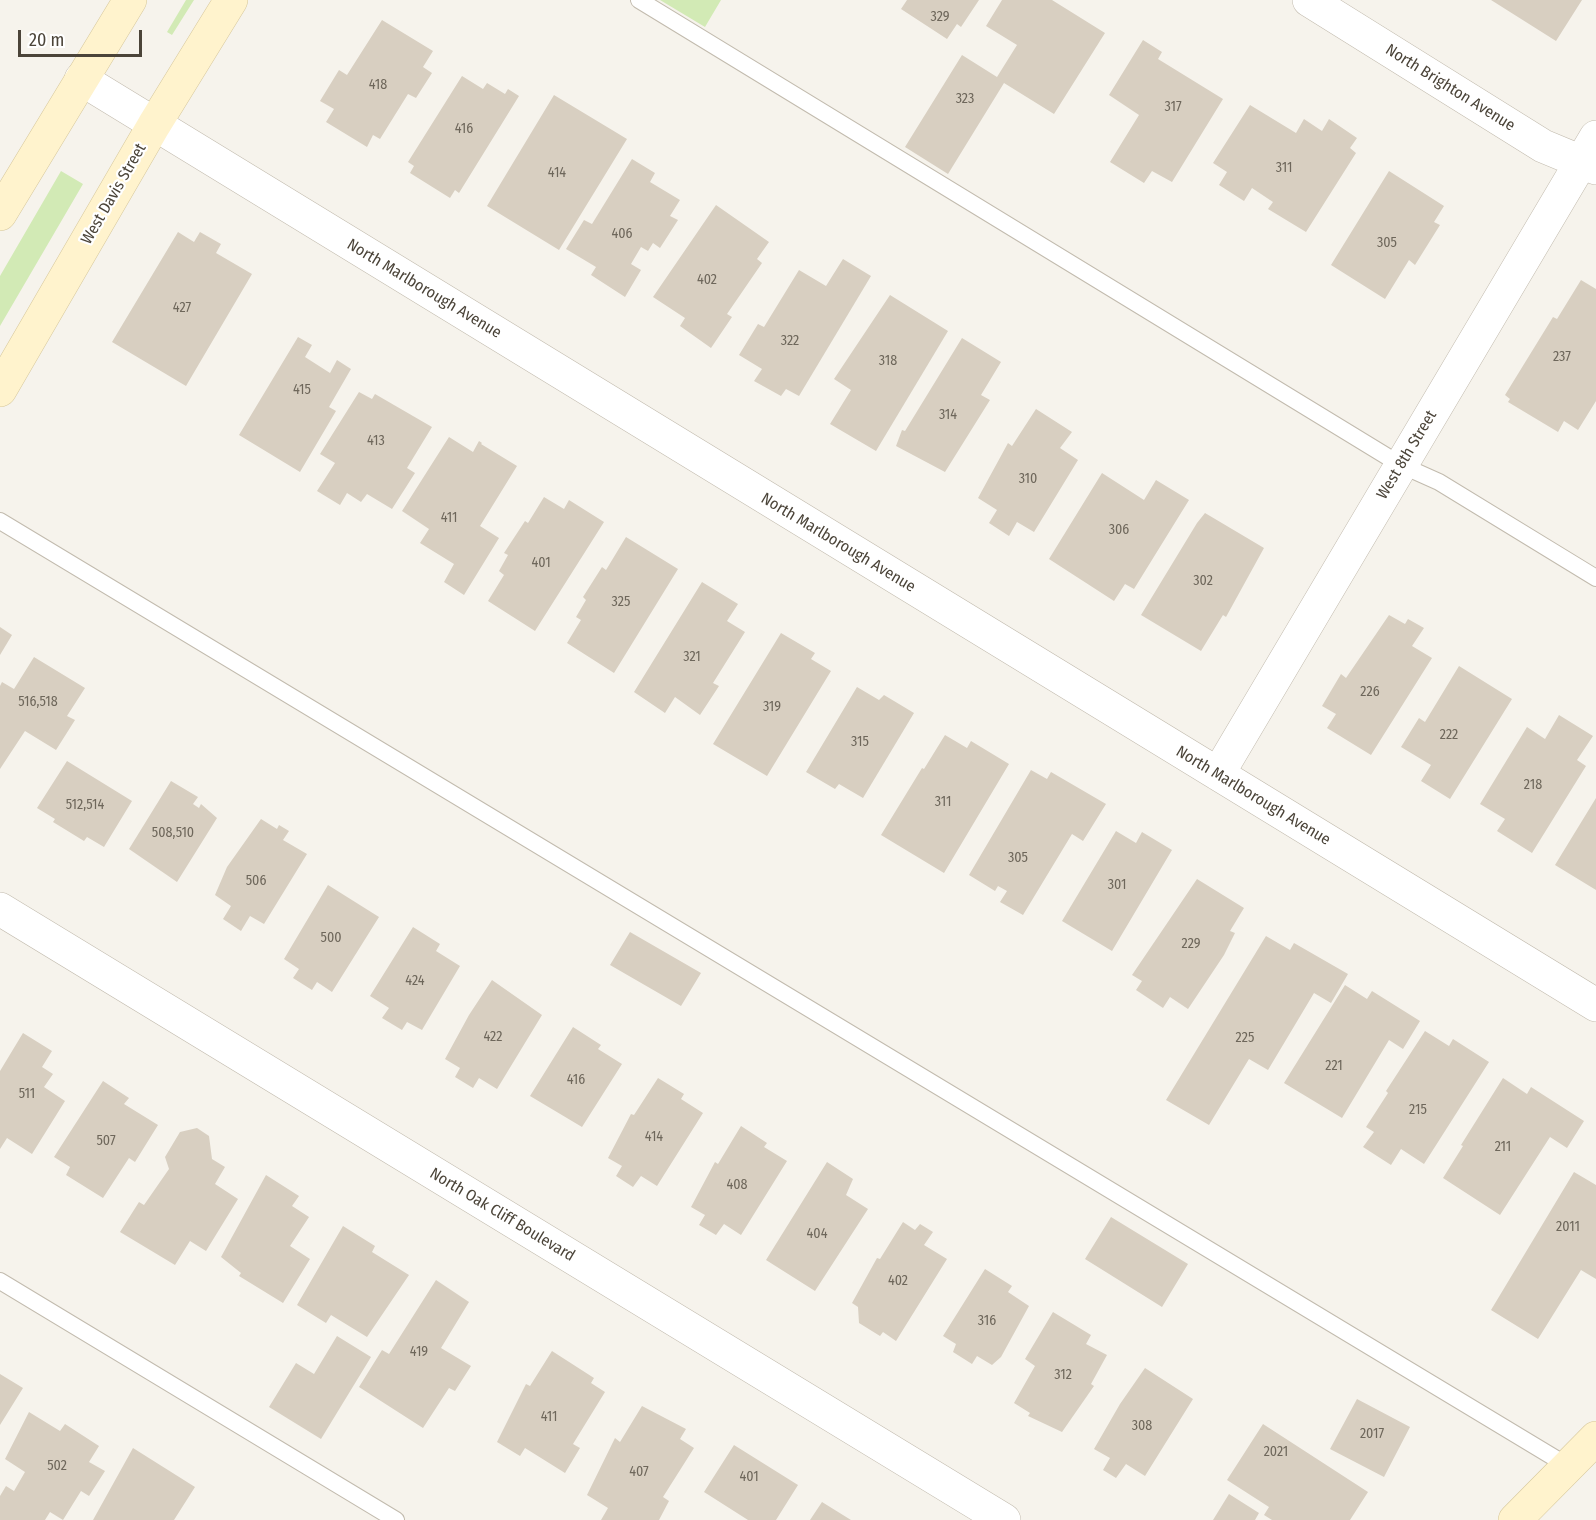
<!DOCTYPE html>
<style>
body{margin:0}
#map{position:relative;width:1596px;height:1520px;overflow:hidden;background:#f6f3ec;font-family:"Fira Sans Condensed",sans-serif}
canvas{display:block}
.scale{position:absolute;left:18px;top:30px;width:124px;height:27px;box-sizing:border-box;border:3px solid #4b4439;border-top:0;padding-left:8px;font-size:18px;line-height:21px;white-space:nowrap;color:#4b4439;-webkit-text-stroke:4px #fff;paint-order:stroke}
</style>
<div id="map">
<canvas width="1596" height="1520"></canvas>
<div class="scale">20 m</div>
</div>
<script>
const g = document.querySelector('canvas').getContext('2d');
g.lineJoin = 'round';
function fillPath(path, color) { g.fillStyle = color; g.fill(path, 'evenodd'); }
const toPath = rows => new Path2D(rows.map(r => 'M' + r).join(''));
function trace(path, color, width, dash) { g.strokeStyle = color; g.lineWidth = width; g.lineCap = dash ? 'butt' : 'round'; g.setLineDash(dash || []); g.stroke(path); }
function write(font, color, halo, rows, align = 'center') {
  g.font = font + ' "Fira Sans Condensed",sans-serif'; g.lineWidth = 4.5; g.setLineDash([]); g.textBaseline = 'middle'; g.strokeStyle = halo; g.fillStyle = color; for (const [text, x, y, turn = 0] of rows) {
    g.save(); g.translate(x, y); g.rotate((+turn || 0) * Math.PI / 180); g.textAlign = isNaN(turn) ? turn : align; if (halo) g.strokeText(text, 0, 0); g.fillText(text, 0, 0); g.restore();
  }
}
fillPath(toPath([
 [186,0,194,0,172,35,167,32],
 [660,0,721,0,705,27],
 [61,171,83,184,0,326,0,276]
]), '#d2eab5');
fillPath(toPath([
 [907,0,979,0,961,27,957,24,947,39,901,9],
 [1002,0,1052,0,1105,33,1054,114,1004,83,948,174,905,147,962,55,997,77,1017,45,986,26],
 [1491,0,1582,0,1556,41],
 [382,20,433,51,423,67,432,73,416,98,408,94,380,139,373,135,367,147,326,122,334,109,320,101,339,70,347,75],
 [1143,40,1162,52,1158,59,1223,99,1172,182,1152,171,1144,183,1110,162,1139,115,1109,95],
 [462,76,483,89,487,83,505,94,508,89,519,96,459,193,455,190,450,198,410,173,414,166,408,162],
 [554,95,627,139,559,250,487,206],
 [1250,105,1296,133,1304,119,1322,131,1329,119,1357,138,1350,148,1356,153,1306,232,1268,209,1273,202,1252,188,1244,201,1219,185,1227,172,1213,163],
 [632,159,655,173,650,182,680,200,670,216,678,220,660,248,653,243,648,251,641,247,631,264,641,270,625,297,591,275,596,267,566,249,584,220,592,224],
 [1389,171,1444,206,1434,222,1440,225,1415,265,1409,260,1385,299,1331,265],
 [716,205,769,242,757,259,762,263,727,314,732,317,711,348,680,326,685,318,653,297],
 [178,232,194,242,200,232,221,244,216,253,252,274,186,386,112,342],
 [843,259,871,276,799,396,786,389,781,396,754,381,762,369,739,355,758,324,764,327,799,270,826,286],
 [1581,280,1596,289,1596,401,1578,430,1564,421,1558,432,1508,402,1510,399,1505,395,1553,317,1557,319],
 [890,295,948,331,876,451,830,424,851,390,834,379],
 [298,337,312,345,305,357,330,373,337,360,351,369,329,407,336,411,300,472,239,435],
 [962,338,1001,362,981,395,990,400,945,472,896,446,902,430,905,431],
 [359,392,372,399,375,394,432,427,407,468,415,473,392,509,367,494,361,502,347,493,340,505,317,491,335,463,320,454],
 [1036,409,1072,432,1060,448,1078,460,1034,532,1017,522,1009,536,989,523,997,510,978,498,1008,443,1012,446],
 [449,437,473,452,479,441,482,443,481,444,517,466,480,526,499,538,464,595,444,582,454,564,420,543,429,529,402,511],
 [1102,473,1144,500,1156,480,1189,500,1134,589,1125,584,1114,601,1049,559],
 [544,497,564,509,569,500,604,522,535,631,488,601,504,575,499,571,508,555,504,553,525,521,528,523],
 [1205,513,1264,548,1226,617,1223,615,1201,651,1141,615,1197,523],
 [626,537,678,569,614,673,567,643,581,620,576,617,586,600,583,597,602,567,606,570],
 [702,582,738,604,727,621,745,632,713,683,719,686,700,715,675,697,665,713,634,692],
 [1389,615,1405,624,1408,619,1424,628,1412,646,1432,658,1371,755,1327,728,1336,714,1322,706,1341,674,1346,678],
 [0,627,12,635,0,655],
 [781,633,815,653,811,659,831,671,767,776,713,744],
 [34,657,85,688,67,716,75,720,56,750,25,731,0,769,0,686,2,682,14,689],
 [1459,666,1512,699,1450,799,1421,781,1431,765,1401,747,1419,718,1425,722],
 [857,687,879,700,884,695,914,713,863,798,839,784,835,789,806,772],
 [1559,715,1593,736,1577,760,1586,766,1532,853,1497,831,1505,819,1480,804,1527,727,1545,739],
 [945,735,967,748,971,741,1009,764,944,873,881,835,922,768,924,769],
 [67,761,132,801,104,847,87,837,84,841,53,822,55,819,37,808],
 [1031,770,1047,779,1051,772,1106,804,1083,841,1072,834,1023,915,1000,902,1007,891,998,886,995,891,969,875],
 [171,781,198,797,193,804,199,808,201,804,217,818,177,882,129,849],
 [1596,798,1596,890,1555,865],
 [261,819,277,829,279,825,289,831,283,840,307,854,264,924,250,916,241,931,223,919,231,906,215,895,227,867],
 [1116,831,1136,843,1142,832,1172,850,1112,951,1062,921],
 [1197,879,1244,908,1230,931,1235,933,1224,955,1188,1009,1170,997,1163,1008,1136,990,1142,981,1132,975],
 [328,885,379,917,332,992,317,982,312,990,293,978,299,969,284,959],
 [413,927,440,944,436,951,460,966,422,1030,407,1022,402,1030,382,1018,389,1008,370,996],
 [630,932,701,973,681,1006,610,965],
 [1266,936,1290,950,1294,943,1348,974,1331,1003,1314,993,1268,1070,1249,1059,1209,1125,1166,1100],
 [492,980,542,1015,497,1089,479,1078,473,1088,455,1077,460,1068,445,1059,469,1015],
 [1345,985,1367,999,1372,991,1420,1021,1403,1049,1389,1040,1342,1118,1284,1083],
 [573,1027,601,1045,598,1049,622,1064,582,1127,530,1096],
 [1425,1031,1449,1046,1453,1039,1489,1062,1424,1164,1401,1149,1391,1165,1363,1147,1374,1132,1366,1127,1388,1093,1386,1091],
 [23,1033,52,1051,42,1067,53,1074,44,1087,65,1101,32,1154,7,1138,0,1149,0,1071],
 [658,1078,684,1094,681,1099,703,1113,657,1186,641,1176,633,1187,616,1176,622,1166,608,1158,631,1114,634,1115],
 [1503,1078,1527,1094,1531,1087,1584,1121,1567,1148,1550,1137,1500,1215,1443,1178,1463,1146,1461,1145],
 [103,1081,129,1098,124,1104,158,1125,135,1162,129,1158,103,1198,66,1175,70,1167,54,1157],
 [741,1126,767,1143,764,1147,787,1161,741,1235,724,1224,716,1235,699,1225,705,1215,691,1207,715,1162,718,1164],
 [197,1128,209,1136,212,1159,225,1167,215,1184,238,1199,206,1251,190,1241,175,1265,120,1232,139,1202,144,1205,169,1169,165,1157,180,1132],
 [827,1162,853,1179,846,1195,868,1209,815,1291,766,1260],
 [1574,1172,1596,1185,1596,1279,1581,1270,1538,1339,1491,1310],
 [266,1175,299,1196,292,1206,309,1217,290,1246,310,1259,283,1303,239,1276,241,1273,221,1257],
 [1111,1217,1188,1264,1162,1307,1085,1259],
 [903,1222,915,1230,920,1224,933,1232,924,1245,947,1259,896,1341,883,1332,880,1336,859,1323,858,1307,852,1303,877,1258,880,1259],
 [343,1226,375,1246,372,1252,409,1275,367,1337,331,1315,326,1323,297,1305],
 [985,1269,1012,1286,1008,1292,1029,1306,1001,1357,992,1365,977,1356,972,1364,953,1352,956,1344,943,1336],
 [436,1280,469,1302,441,1348,471,1366,455,1391,449,1388,423,1428,359,1387,382,1350,389,1354],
 [1053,1312,1091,1335,1086,1344,1107,1355,1091,1384,1094,1386,1062,1432,1028,1416,1030,1413,1014,1403,1035,1366,1025,1359],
 [337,1336,371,1357,321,1439,269,1407,296,1363,314,1374],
 [552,1351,594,1378,591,1383,605,1392,573,1444,580,1448,565,1473,525,1448,520,1456,497,1442,526,1384,530,1386],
 [1145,1368,1193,1399,1145,1476,1126,1464,1116,1478,1103,1470,1110,1458,1094,1449,1120,1404],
 [0,1374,23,1388,0,1425],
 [1357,1399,1410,1427,1384,1477,1330,1449],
 [642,1406,686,1429,680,1439,694,1448,663,1497,669,1501,659,1520,601,1520,608,1508,587,1495,615,1438,620,1442],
 [29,1412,60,1431,65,1424,99,1446,89,1462,105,1471,89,1496,81,1491,63,1520,50,1512,45,1520,0,1520,0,1496,6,1486,14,1491,25,1472,5,1459],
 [1263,1424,1368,1492,1350,1520,1272,1520,1264,1515,1269,1507,1227,1480],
 [734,1445,798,1485,776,1520,748,1520,704,1492],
 [133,1448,195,1487,174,1520,93,1520],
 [1229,1494,1259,1513,1255,1520,1213,1520],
 [822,1502,851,1520,810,1520]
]), '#d8cfc1');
const service = toPath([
 [639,0,1401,465,1439,482,1596,578],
 [0,521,1568,1466],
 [0,1281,396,1520]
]);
const minor = toPath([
 [1309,0,1543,146,1596,168],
 [81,79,1596,1005],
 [1218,774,1596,137],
 [0,909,1004,1520]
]);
const secondary = toPath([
 [0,214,130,0],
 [0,390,154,125,231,0],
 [1515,1520,1596,1438]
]);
trace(service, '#c2bbae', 18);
trace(minor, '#c2bbae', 34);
trace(secondary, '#d6c79b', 34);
trace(service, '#fff', 16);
trace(minor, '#fff', 33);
trace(secondary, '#fff3cd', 33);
write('14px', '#6e675b', null, [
 ["329",940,17],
 ["418",378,85],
 ["323",965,99],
 ["317",1173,107],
 ["416",464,129],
 ["311",1284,168],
 ["414",557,173],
 ["406",622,234],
 ["305",1387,243],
 ["402",707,280],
 ["427",182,308],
 ["322",790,341],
 ["237",1562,357],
 ["318",888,361],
 ["415",302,390],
 ["314",948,415],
 ["413",376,441],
 ["310",1028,479],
 ["411",449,518],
 ["306",1119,530],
 ["401",541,563],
 ["302",1203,581],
 ["325",621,602],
 ["321",692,657],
 ["226",1370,692],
 ["516,518",38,702],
 ["319",772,707],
 ["222",1449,735],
 ["315",860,742],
 ["218",1533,785],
 ["311",943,802],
 ["512,514",85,805],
 ["508,510",173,833],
 ["305",1018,858],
 ["506",256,881],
 ["301",1117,885],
 ["500",331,938],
 ["229",1191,944],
 ["424",415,981],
 ["422",493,1037],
 ["225",1245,1038],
 ["221",1334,1066],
 ["416",576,1080],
 ["511",27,1094],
 ["215",1418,1110],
 ["414",654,1137],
 ["507",106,1141],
 ["211",1503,1147],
 ["408",737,1185],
 ["2011",1568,1227],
 ["404",817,1234],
 ["402",898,1281],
 ["316",987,1321],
 ["419",419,1352],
 ["312",1063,1375],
 ["411",549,1417],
 ["308",1142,1426],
 ["2017",1372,1434],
 ["2021",1276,1452],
 ["502",57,1466],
 ["407",639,1472],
 ["401",749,1477]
]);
write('16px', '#4b4439', '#fff', [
 ["North Brighton Avenue",1450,88,32],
 ["West Davis Street",114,194,-60],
 ["North Marlborough Avenue",424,289,31],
 ["West 8th Street",1407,455,-59],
 ["North Marlborough Avenue",838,543,31],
 ["North Marlborough Avenue",1253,796,31],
 ["North Oak Cliff Boulevard",502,1215,31]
]);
</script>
